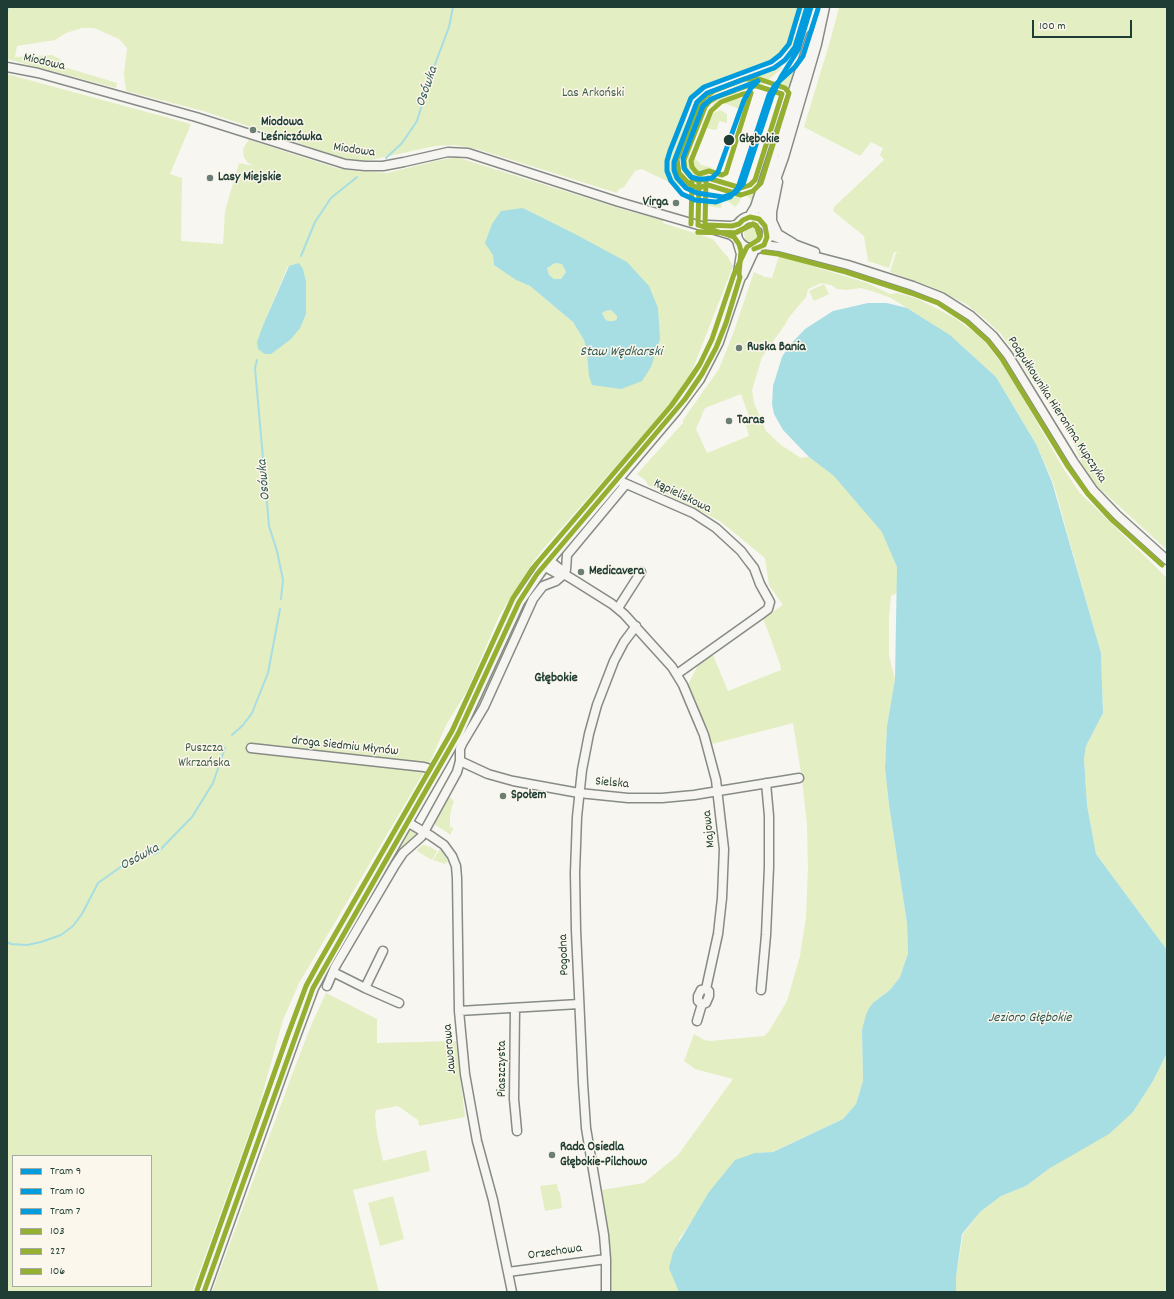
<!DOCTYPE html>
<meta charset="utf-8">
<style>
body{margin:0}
#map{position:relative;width:1174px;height:1299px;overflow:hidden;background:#f8f6f0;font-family:Dekko,sans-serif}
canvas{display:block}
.frame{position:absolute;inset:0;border:8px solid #1f3d34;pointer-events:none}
.legend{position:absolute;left:12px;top:1155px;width:140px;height:132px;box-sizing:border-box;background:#fbf7ec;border:1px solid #a3ada2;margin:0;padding:5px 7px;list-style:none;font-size:12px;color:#1f3d34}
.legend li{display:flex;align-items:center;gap:8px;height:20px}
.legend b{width:20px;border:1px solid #a3ada2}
.scale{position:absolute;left:1032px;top:20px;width:100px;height:18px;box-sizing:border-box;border:2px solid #1f3d34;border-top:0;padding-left:5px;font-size:12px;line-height:14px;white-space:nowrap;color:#1f3d34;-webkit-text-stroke:3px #fbf7ec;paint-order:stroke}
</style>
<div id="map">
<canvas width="1174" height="1299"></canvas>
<div class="frame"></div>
<ul class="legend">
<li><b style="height:5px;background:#009cdd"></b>Tram 9</li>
<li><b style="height:5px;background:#009cdd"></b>Tram 10</li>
<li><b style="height:5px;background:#009cdd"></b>Tram 7</li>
<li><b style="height:5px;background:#95b031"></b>103</li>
<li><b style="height:5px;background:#95b031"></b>227</li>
<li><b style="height:5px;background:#95b031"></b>106</li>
</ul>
<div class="scale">100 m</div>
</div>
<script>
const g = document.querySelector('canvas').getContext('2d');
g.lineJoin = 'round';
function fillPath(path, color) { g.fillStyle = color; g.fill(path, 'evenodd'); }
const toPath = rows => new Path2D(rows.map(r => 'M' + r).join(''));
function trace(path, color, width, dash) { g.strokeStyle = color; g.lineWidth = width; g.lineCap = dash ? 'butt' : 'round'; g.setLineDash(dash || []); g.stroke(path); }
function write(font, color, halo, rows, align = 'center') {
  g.font = font + ' Dekko,sans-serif'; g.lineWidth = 3; g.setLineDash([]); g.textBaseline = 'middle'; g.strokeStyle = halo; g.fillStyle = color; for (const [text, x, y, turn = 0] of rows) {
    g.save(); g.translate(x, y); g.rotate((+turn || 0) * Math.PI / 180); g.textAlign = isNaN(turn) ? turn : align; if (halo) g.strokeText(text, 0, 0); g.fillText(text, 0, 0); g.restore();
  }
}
fillPath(toPath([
 [7,7,804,7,792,36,797,38,790,48,780,57,774,61,708,85,693,96,688,108,685,127,673,161,673,171,681,188,642,169,635,171,624,187,619,189,617,193,477,149,455,145,435,146,366,161,343,158,203,111,126,91,124,74,127,48,119,39,94,28,82,28,66,33,55,40,17,46,15,57,52,55,60,59,64,67,117,83,116,88,7,59],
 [839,7,1167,7,1167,550,1097,486,1083,468,1075,446,1061,419,1029,376,1014,351,1001,334,986,320,966,304,929,286,890,272,896,253,904,254,894,252,889,268,868,261,864,236,833,211,834,207,884,160,880,155,883,148,871,142,860,156,804,127,831,38],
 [791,64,796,68,792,86,784,90,777,89],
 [780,66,782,68,763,85,750,82,746,82,733,87,730,85],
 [7,74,191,124,170,174,182,178,181,241,223,244,225,211,239,163,254,166,248,163,244,157,243,149,246,144,249,140,336,168,356,171,387,173,436,161,456,157,628,211,663,220,663,223,713,239,723,252,728,257,733,266,688,381,672,402,543,549,531,565,499,616,467,691,446,725,431,760,299,983,283,1020,259,1106,192,1292,7,1292],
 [523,208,575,234,651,367,587,353,584,340,573,322,530,286,516,280,494,265,493,255],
 [288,266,306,282,306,314,264,323],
 [13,1156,151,1156,151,1286,13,1286],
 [736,92,742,102,744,108,739,109,724,103,713,105,712,104,718,100],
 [785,104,755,200,750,199,747,195,748,192,753,190,756,187,779,113],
 [720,110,727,114,727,123,719,121,717,129,714,130,701,126,706,116],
 [689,155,693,157,702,165,713,168,705,176,700,177,692,174,687,169,687,162],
 [739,191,743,192,739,203,735,207,729,202,718,200,718,198,731,196],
 [703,199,722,203,721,208,708,206,707,207,703,206],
 [756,223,759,224,762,234,760,241,752,244,745,240,744,232,747,227],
 [779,256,867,283,890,294,898,293,918,299,953,317,974,332,983,340,1002,364,1019,391,1063,468,1079,492,1167,578,1167,950,1096,854,1087,805,1084,759,1086,746,1103,713,1101,653,1053,482,1036,444,996,377,950,335,891,298,872,291,860,288,847,290,837,289,831,285,821,283,808,289,806,297,790,316,784,326,762,357,752,390,754,403,766,431,781,445,801,458,809,457,834,476,849,492,883,532,897,567,897,593,891,596,889,617,889,656,895,679,887,726,885,768,889,805,907,923,908,952,900,977,890,990,874,1002,862,1030,863,1081,856,1104,843,1119,772,1152,755,1153,694,1218,679,1239,678,1289,679,1292,612,1292,611,1253,602,1190,644,1183,678,1155,733,1079,695,1069,684,1061,694,1034,704,1040,710,1041,764,1036,769,1031,787,1001,800,956,806,917,808,868,807,825,802,779,793,723,712,744,697,704,688,685,699,663,713,655,728,691,781,670,780,664,763,618,783,605,769,585,765,558,721,522,693,507,648,485,645,480,637,474,683,423,683,420,719,369,733,334,754,272,765,277,772,278],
 [741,394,751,422,746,425,749,436,707,453,696,429,705,408],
 [555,263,562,264,566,272,561,279,554,279,549,275,547,268],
 [824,284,829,294,814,301,809,291],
 [611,310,617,316,617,319,614,321,608,321,605,319,602,313,605,311],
 [545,573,550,573,539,582,530,594,480,702,450,759,449,758,479,699,517,612,531,589,541,576],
 [449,796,454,802,452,806,450,816,450,828,453,827,453,830,451,832,451,835,434,824],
 [412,830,415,831,417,836,324,986,318,986,407,831],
 [422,845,428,846,427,850,429,846,437,851,432,860,417,851,417,850],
 [440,849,444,854,449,863,447,862,445,864,433,860],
 [326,993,377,1019,377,1043,456,1041,465,1117,419,1126,418,1120,398,1106,376,1110,375,1115,377,1134,383,1161,426,1150,430,1171,353,1190,379,1292,212,1292,293,1072,312,1023],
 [1167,1053,1167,1292,956,1292,956,1277,963,1234,980,1212,1001,1196,1026,1186,1050,1168,1133,1112,1153,1081],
 [557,1184,558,1190,560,1192,562,1208,545,1211,540,1186],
 [393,1196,404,1239,380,1246,368,1203]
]), '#e3eec2');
fillPath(toPath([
 [523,208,575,234,627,262,649,286,658,308,660,339,651,367,642,381,621,389,592,385,589,376,587,353,584,340,573,322,530,286,516,280,494,265,493,255,485,243,492,224,501,211],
 [555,263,562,264,566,272,561,279,554,279,549,275,547,268],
 [611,310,617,316,617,319,614,321,608,321,605,319,602,313,605,311],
 [299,263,303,269,306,282,306,314,300,328,291,339,271,354,265,354,258,349,257,342,264,323,289,266],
 [868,303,887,303,907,308,950,335,996,377,1036,444,1052,482,1101,653,1103,713,1086,746,1084,759,1087,805,1096,854,1167,950,1167,1053,1153,1081,1133,1112,1109,1134,1050,1168,1026,1186,1001,1196,980,1212,962,1234,956,1277,956,1292,679,1292,669,1268,673,1252,709,1192,735,1160,755,1153,773,1152,843,1119,856,1104,863,1081,862,1030,866,1015,869,1008,874,1002,890,990,900,977,908,953,907,923,889,805,885,768,887,726,895,679,897,567,882,532,834,476,809,457,783,430,774,414,772,404,773,386,782,357,789,346,805,329,833,311]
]), '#a6dee3');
trace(toPath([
 [7,12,8,7],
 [386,158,402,143,417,121,431,75,449,27,453,7],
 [301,256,315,222,331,198,357,177],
 [257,360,255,368,269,526,277,551,283,580,281,599],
 [232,735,243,725,252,713,268,673,280,609],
 [7,942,11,944,27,945,41,942,61,935,73,926,82,914,98,883,129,861,157,853,192,817,213,783,225,748]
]), '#a6dee3', 2);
const minor = toPath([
 [7,67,38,73,196,117,345,164,365,166,383,166,404,162,448,152,468,153,619,202,698,225,731,235,736,239],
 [778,182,772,212,772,221,778,234,793,243],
 [708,225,731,226,739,224],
 [767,234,815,252],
 [764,245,779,247,848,265,913,286,941,297,971,316,993,336,1008,355,1073,461,1093,490,1117,515,1167,560],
 [622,482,693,513,716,528,741,551,747,559,754,568,760,584,770,602,768,609,760,615,677,674],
 [549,560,559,568,564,574],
 [544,566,556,573,564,574,577,582,612,604,624,614,672,667,683,685,699,723,704,735,716,780,724,849,722,898,718,934,706,989],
 [618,608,641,572],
 [251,748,424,767,437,771],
 [460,761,488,774,513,781,579,793,628,798,662,798,694,795,799,778],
 [407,822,431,836,444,845,452,856,456,866,457,878,459,1011,465,1074,477,1141,493,1200,512,1292],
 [333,972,365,988,399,1003],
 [327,986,335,967,395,865,403,853,421,837,424,832,457,772,460,761,460,749,462,744,484,707,533,599,543,586,556,581,564,574,566,570,567,555,626,484],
 [365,988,383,951],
 [761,990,766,935,769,867,769,816,766,783],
 [515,1008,514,1099,517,1131],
 [459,1011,579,1004],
 [697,1021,702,1004,698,1001,698,996,701,990,706,989,709,991,709,996,706,1003,702,1004],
 [508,1272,606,1259],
 [606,1292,606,1259,604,1235,586,1128,583,1083,576,930,575,873,577,817,582,770,589,734,597,705,614,661,624,642,636,626]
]);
const major = toPath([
 [750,217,756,207,812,36],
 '736 233a16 16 0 1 1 32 0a16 16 0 1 1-32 0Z',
 [763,223,764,210,783,157,816,44,824,7],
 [739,273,742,254,739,244],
 [204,1292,294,1039,313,988,324,967,458,734,519,602,544,566,676,410,699,379,718,342,740,277,742,275,754,249]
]);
trace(minor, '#868b86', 11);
trace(major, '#868b86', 13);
trace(minor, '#f6f5f1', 8);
trace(major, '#f6f5f1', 10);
trace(toPath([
 [747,86,757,86,782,94,755,180,750,185,741,188,708,178,699,181,692,178,685,170,684,160,705,107,709,102,717,97,747,86],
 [698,225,699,181],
 [706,225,732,226,739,224,743,220,750,217,759,219,765,226,767,237,764,245,754,249],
 [204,1292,313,988,458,734,519,602,537,574,685,399,702,374,716,348,726,323,740,277,739,274,741,251,739,244,734,237,698,225]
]), '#95b031', 5);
trace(toPath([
 [751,93,726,173,722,175,709,171,699,174,696,172,692,167,691,161,711,111,721,102,743,94,751,93],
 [705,226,706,181],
 [698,232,735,233,753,224,757,227,760,236],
 [763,252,778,254,846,272,911,293,938,303,967,322,988,341,1002,359,1067,465,1088,494,1112,520,1162,565]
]), '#95b031', 5);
trace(toPath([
 [744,79,714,91,705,97,699,104,677,159,679,173,689,184,698,188,708,185,741,195,753,191,761,183,789,93,785,88,759,79,746,79],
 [691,224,692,181],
 [197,1290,287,1037,306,986,318,964,452,731,513,598,532,569,671,406,688,382,700,364,712,339,734,274,747,247,758,240,760,237,757,227,753,224,735,233,698,232]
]), '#95b031', 5);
trace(toPath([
 [807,7,795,47,785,60,774,68,707,93,697,102,674,162,674,170,677,178,686,188,697,193,723,197,735,193,743,184,772,96,781,77,798,50,811,7]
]), '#009cdd', 5);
trace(toPath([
 [800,7,789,44,780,55,771,62,704,87,691,98,670,151,667,161,667,171,671,181,682,194,695,200,716,202,730,197,738,188,769,95,775,85,795,67,803,56,818,9]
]), '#009cdd', 5);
trace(toPath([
 [758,81,751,88,744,100,718,172,712,178,706,179,698,179,691,177,684,168,683,158,703,106,711,99,758,81]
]), '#009cdd', 5);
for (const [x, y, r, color] of [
 [253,130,4,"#6b7e76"],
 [729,140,6,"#1f3d34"],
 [210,178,4,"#6b7e76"],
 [676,203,4,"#6b7e76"],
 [739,348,4,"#6b7e76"],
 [729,421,4,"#6b7e76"],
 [581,572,4,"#6b7e76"],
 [503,796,4,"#6b7e76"],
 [552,1155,4,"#6b7e76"]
]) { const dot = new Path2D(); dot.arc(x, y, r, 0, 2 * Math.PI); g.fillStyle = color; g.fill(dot); trace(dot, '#fbf7ec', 1.5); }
write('13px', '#1f3d34', '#fbf7ec', [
 ["Miodowa",44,63,13],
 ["Miodowa",354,151,8],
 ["Podpułkownika Hieronima Kupczyka",1056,410,57],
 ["Kąpieliskowa",682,497,26],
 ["droga Siedmiu Młynów",345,747,6],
 ["Sielska",612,784,5],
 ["Majowa",710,829,-96],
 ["Pogodna",565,955,-92],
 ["Jaworowa",451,1049,-95],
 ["Piaszczysta",503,1069,-90],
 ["Orzechowa",555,1253,-8]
]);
write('13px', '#435f49', '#fbf7ec', [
 ["Las Arkoński",593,94],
 ["Puszcza",204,749],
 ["Wkrzańska",204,764]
]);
write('bold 13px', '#1f3d34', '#fbf7ec', [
 ["Miodowa",261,123],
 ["Leśniczówka",261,138],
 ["Lasy Miejskie",218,178],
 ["Virga",668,203,"right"],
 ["Ruska Bania",747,348],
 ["Taras",737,421],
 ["Medicavera",589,572],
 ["Społem",511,796],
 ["Rada Osiedla",560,1148],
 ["Głębokie-Pilchowo",560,1163]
], 'left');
write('bold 13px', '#1f3d34', '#fbf7ec', [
 ["Głębokie",739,140]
], 'left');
write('italic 14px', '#335b56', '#fbf7ec', [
 ["Osówka",428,87,-71],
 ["Staw Wędkarski",621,353],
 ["Osówka",265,480,-95],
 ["Osówka",140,858,-28],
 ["Jezioro Głębokie",1030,1019]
]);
write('bold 14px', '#1f3d34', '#fbf7ec', [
 ["Głębokie",556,679]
]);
</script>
